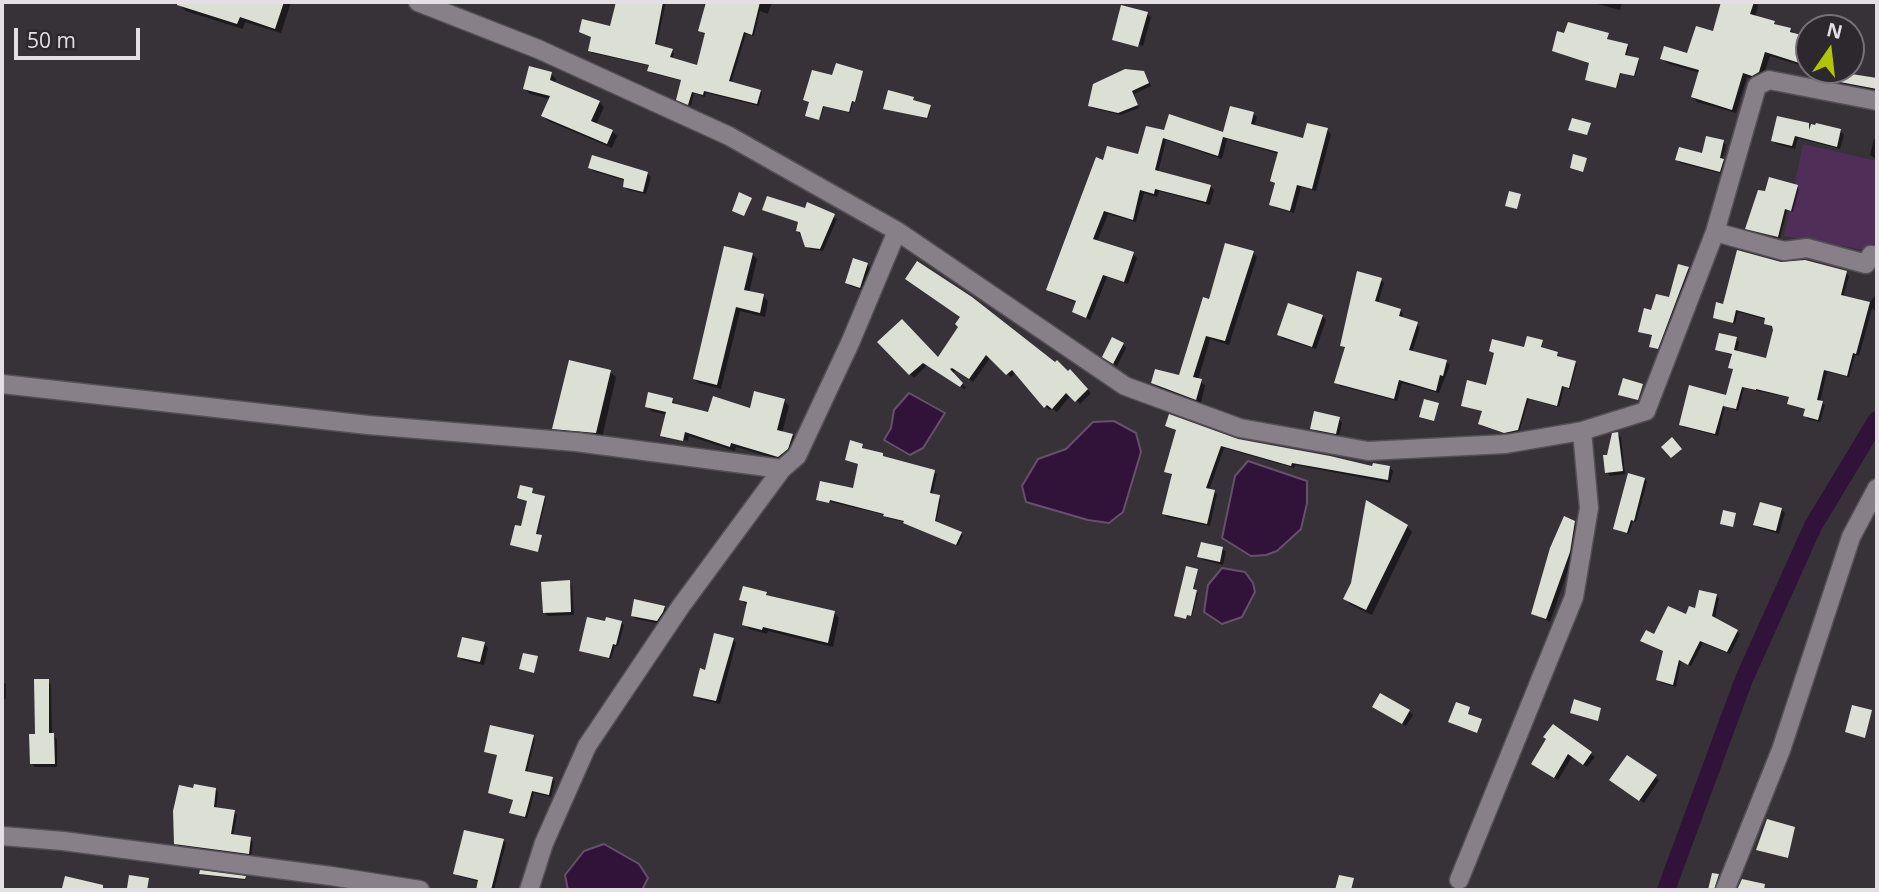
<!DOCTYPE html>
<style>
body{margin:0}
#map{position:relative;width:1879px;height:892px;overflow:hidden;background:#373138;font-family:"Open Sans",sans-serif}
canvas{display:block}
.frame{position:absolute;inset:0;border:4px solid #e3dfe4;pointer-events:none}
.north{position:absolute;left:1795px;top:14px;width:70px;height:70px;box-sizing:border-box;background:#2d272e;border:2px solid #767177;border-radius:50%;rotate:14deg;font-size:19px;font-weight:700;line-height:28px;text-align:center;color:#e3dfe4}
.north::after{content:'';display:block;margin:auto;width:24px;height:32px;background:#afc505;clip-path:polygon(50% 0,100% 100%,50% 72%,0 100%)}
.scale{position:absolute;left:14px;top:28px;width:126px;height:32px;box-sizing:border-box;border:4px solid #e3dfe4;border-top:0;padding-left:9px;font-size:21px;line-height:24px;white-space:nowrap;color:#e3dfe4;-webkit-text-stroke:5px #2d272e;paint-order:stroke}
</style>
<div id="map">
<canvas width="1879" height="892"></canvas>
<div class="frame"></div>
<div class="north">N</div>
<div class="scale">50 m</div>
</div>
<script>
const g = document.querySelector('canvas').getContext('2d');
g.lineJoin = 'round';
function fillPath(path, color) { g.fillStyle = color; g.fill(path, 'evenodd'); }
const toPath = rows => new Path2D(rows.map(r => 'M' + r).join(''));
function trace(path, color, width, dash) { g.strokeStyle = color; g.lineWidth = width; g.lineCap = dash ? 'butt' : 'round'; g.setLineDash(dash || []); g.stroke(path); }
fillPath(toPath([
 [1803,144,1877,161,1877,252,1784,236]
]), '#4f2f57');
const water = toPath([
 [909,393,945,413,923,448,910,455,884,440,891,428,894,410,909,393],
 [1114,421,1136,433,1141,452,1123,512,1109,523,1088,520,1026,502,1022,486,1038,459,1066,449,1093,422,1114,421],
 [1248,461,1307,481,1307,503,1301,529,1277,551,1266,555,1251,556,1222,538,1235,476,1248,461],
 [1222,568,1245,572,1253,583,1255,592,1242,617,1222,624,1204,612,1208,585,1222,568],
 [604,844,639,864,648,878,642,890,568,890,565,875,584,851,604,844]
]);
fillPath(water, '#311239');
trace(water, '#66506c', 2);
fillPath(toPath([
 [181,2,291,2,281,33,245,22,243,29,186,11,180,5],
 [622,2,666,2,656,47,672,51,674,53,672,60,698,67,707,34,700,31,706,9,704,7,705,2,772,2,768,14,760,11,754,36,746,34,731,83,760,91,762,93,759,106,706,93,705,97,694,93,691,106,681,101,683,81,651,73,649,71,650,66,592,53,590,50,611,28,619,14],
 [1590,2,1622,2,1620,10],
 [1723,2,1754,2,1758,6,1755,17,1774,22,1778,27,1790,29,1795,34,1809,39,1809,68,1770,56,1763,77,1757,80,1747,77,1736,113,1697,102,1693,97,1700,73,1667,63,1662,58,1689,56,1715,33],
 [1147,14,1151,17,1143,46,1115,39],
 [1608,34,1608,41,1629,47,1626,57,1639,61,1635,77,1621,73,1617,88,1588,80,1591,64],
 [1812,70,1829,70,1877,79,1877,92,1815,80,1811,76],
 [862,72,856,102,853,102,850,113,824,106,820,120,808,117],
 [551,74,556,79,555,84,599,102,604,107,596,125,612,131,617,136,612,148,548,121,543,116,550,99,530,94,525,89],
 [1146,76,1151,86,1134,94,1139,108,1121,115,1092,108,1090,105],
 [913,99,914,102,931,108,928,119,885,108],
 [1253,114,1257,117,1254,127,1305,140,1327,130,1331,134,1316,191,1301,187,1294,213,1275,208,1271,205,1276,185,1272,181,1279,154,1227,139,1222,159,1166,140,1158,173,1210,186,1214,190,1210,205,1159,191,1157,197,1144,193,1136,222,1108,214,1097,242,1133,254,1137,258,1128,284,1107,277,1090,320,1074,312,1077,303,1052,293,1048,290,1105,162,1139,156,1165,132,1224,134],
 [1779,118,1840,131,1844,135,1840,149,1798,138,1795,149,1776,144,1773,140],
 [1874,139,1877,140,1877,160,1870,155],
 [1723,142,1726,145,1722,160,1726,163,1723,174,1680,163,1677,160,1703,155],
 [590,167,647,173,651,177,646,194,628,190,624,186,626,181,593,171],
 [1797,187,1799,189,1793,212,1787,210,1780,238,1747,228],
 [808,205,837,219,823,251,810,249,807,246,798,231,800,223,764,210,806,210],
 [1253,253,1257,257,1229,345,1210,339,1198,380,1205,385,1201,403,1158,387,1153,383,1181,377],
 [752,254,757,259,749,293,763,296,768,301,765,317,740,311,721,389,699,383,694,379],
 [867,264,870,268,863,290,850,286,847,282],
 [1781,264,1846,273,1849,276,1843,297,1869,303,1877,294,1877,313,1872,308,1859,356,1855,355,1849,377,1827,372,1820,402,1825,405,1820,422,1808,419,1805,416,1807,410,1792,406,1789,403,1791,398,1744,388,1738,411,1725,406,1718,436,1683,427,1681,424,1725,396,1727,398,1734,370,1730,367,1733,356,1717,349,1736,339,1739,342,1737,352,1767,360,1774,328,1766,324,1767,320,1738,312,1735,324,1714,317,1724,306],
 [1679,266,1690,270,1659,350,1652,348,1650,346,1653,336,1640,331,1670,299],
 [1381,280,1384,283,1378,304,1400,310,1403,314,1402,319,1420,327,1412,353,1446,362,1450,365,1439,393,1402,383,1397,401,1340,386,1336,382,1346,349,1341,345],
 [1322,316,1326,320,1316,349,1283,339,1279,335],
 [960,327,1069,374,1070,372,1091,393,1080,404,1071,395,1057,412,1052,408,1049,410,1016,372,1011,377,990,358,973,382,956,370,953,374,966,388,964,389,927,365,914,378,880,342,939,359],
 [1542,342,1543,349,1558,353,1559,358,1577,364,1570,389,1564,387,1559,407,1529,399,1519,432,1507,434,1482,426,1480,424,1483,411,1465,407,1487,387,1496,353,1491,351,1525,349],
 [1123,344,1126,348,1117,366,1108,360],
 [610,372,616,377,602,438,560,434,554,428],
 [672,400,677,405,709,414,751,410,784,401,789,406,782,433,792,435,797,440,784,461,736,447,735,451,689,436,688,441,665,435,665,439,662,435,667,415,651,411,647,406],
 [1339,419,1342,423,1339,436,1316,432,1312,428],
 [1167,426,1374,468,1390,468,1393,471,1390,483,1295,465,1294,468,1224,448,1209,490,1217,494,1210,526,1167,517,1164,514,1173,476,1166,471,1178,432],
 [1618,434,1621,437,1625,474,1610,476,1607,472,1609,456],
 [863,445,864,451,937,474,932,495,941,499,936,523,963,535,958,546,904,522,887,518,885,515,818,499,854,490,860,465,847,460],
 [1645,479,1647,482,1636,522,1633,521,1629,534,1618,531,1615,529],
 [532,490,533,495,546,498,537,536,542,538,539,552,514,546,522,529,529,501,519,498],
 [1781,509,1785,513,1779,534,1759,528,1755,525],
 [1574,522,1578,526,1573,556,1550,622,1533,614],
 [1407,526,1412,532,1372,615,1351,605,1345,599,1353,583],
 [1223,549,1226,552,1223,565,1203,560,1199,556],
 [1197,570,1194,591,1198,593,1192,616,1188,615,1187,619,1177,617],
 [569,582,572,586,574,615,548,616,544,612],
 [766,594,771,598,834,613,839,618,833,647,768,631,767,634,749,629,744,624,746,605,741,599],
 [1716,595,1719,598,1715,619,1740,634,1730,654,1703,643,1691,666,1681,661,1676,687,1661,683,1658,680,1664,652,1642,641,1696,611],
 [664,607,667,611,661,624,636,619,633,616],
 [621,622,624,625,618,646,615,646,611,659,581,650,606,623],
 [733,639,736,643,720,704,699,699,695,695,707,672],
 [484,644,488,648,484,665,462,660,459,656],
 [48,681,51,685,52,735,57,739,57,767,35,767,32,764],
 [2,682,6,684,6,699,2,699],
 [1378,710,1409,711,1413,715,1406,726],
 [1871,711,1866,738,1849,733],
 [1553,727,1595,757,1587,767,1572,757,1558,780,1537,767],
 [533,737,535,739,527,773,555,781,551,797,534,793,527,819,511,812,514,801,490,793,499,756,486,751],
 [1627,757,1659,780,1644,803,1615,784],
 [216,790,218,793,216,810,234,812,237,815,233,837,250,839,253,842,251,856,178,846,175,843],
 [1794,828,1789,858,1758,850],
 [503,841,506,843,494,890,479,890,480,882,458,876,455,873],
 [201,874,245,878,246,880,202,875],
 [1713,875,1720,878,1716,890,1710,890],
 [82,883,80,890,63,888]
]), '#0007');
trace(toPath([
 [1666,890,1744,679,1813,526,1877,420]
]), '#311239', 18);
fillPath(toPath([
 [177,2,284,2,275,29,240,17,237,24,177,5],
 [616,2,663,2,655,44,673,49,670,57,697,65,705,33,698,31,706,2,760,2,752,35,744,32,729,81,761,90,757,104,704,91,703,95,692,92,688,105,676,100,681,80,647,71,649,65,588,51,591,37,579,32,582,19,610,26],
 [1721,2,1754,2,1750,14,1775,21,1774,24,1791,28,1790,32,1809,37,1809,66,1765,52,1759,72,1752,76,1743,73,1732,110,1691,97,1699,70,1660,59,1664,46,1687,53,1696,26,1713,31],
 [1121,5,1148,12,1138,47,1112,40],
 [1568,22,1609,33,1607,39,1628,44,1625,55,1639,58,1634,76,1620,73,1616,88,1585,80,1589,63,1552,51,1557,31,1564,33],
 [836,63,863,71,855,102,852,101,849,112,823,106,819,120,805,116,809,102,803,100,812,70,832,75],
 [529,66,552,72,550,80,600,101,591,121,613,130,607,144,541,116,550,96,523,89],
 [1125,69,1144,71,1149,83,1132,91,1138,105,1118,113,1088,106,1093,84],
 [1826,70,1877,78,1877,89,1824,79],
 [888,90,914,97,913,100,931,105,927,118,883,109],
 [1230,106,1254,112,1251,124,1303,138,1307,123,1328,128,1312,189,1297,185,1290,211,1269,205,1275,183,1270,181,1278,152,1223,137,1218,156,1163,138,1155,170,1211,185,1206,202,1155,189,1154,194,1140,190,1133,220,1104,211,1093,239,1134,252,1124,282,1103,275,1086,318,1072,312,1076,301,1046,290,1096,157,1103,160,1107,146,1138,154,1146,126,1164,130,1169,114,1223,132],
 [1777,116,1809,123,1809,130,1811,124,1815,125,1816,123,1841,129,1837,147,1795,136,1792,146,1771,141],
 [1572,118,1591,123,1587,135,1568,130],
 [1706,136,1724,140,1720,158,1724,159,1720,172,1675,160,1679,147,1702,153],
 [1573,154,1587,158,1583,172,1570,168],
 [592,155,648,172,643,192,623,187,624,179,588,168],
 [1769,177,1798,185,1791,211,1785,209,1778,237,1745,229,1758,190,1765,191],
 [1509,191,1521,194,1517,209,1505,206],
 [739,192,752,198,744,216,732,211],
 [767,196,805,208,807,202,835,214,820,249,805,247,800,232,796,231,798,222,762,210],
 [1225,243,1254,251,1225,341,1206,336,1193,377,1202,379,1196,400,1151,383,1155,369,1179,375,1203,297,1209,299],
 [724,246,753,253,744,290,764,294,760,313,736,307,717,385,693,379],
 [1737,250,1781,262,1805,260,1847,271,1841,295,1870,302,1856,354,1853,353,1847,376,1824,370,1817,400,1823,401,1818,420,1803,416,1805,409,1787,404,1789,397,1756,389,1756,390,1742,387,1736,409,1723,406,1733,369,1728,368,1732,354,1715,350,1719,333,1737,337,1734,350,1766,358,1773,330,1772,326,1764,324,1765,318,1736,310,1733,323,1713,318,1716,302,1723,304],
 [853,258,868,263,860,288,845,283],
 [917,261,972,297,1055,362,1057,360,1068,371,1070,369,1088,389,1075,402,1066,393,1052,409,1047,405,1044,408,1012,370,1006,375,986,355,969,379,952,368,950,369,963,383,960,387,923,363,909,375,877,342,902,319,938,357,958,327,955,324,960,317,905,279],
 [1678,264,1689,267,1658,349,1649,347,1652,335,1638,332,1644,308,1651,310,1656,294,1669,297],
 [1357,271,1382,278,1375,301,1401,309,1399,316,1418,322,1409,350,1447,360,1443,376,1440,375,1436,391,1399,380,1394,399,1334,383,1345,347,1340,346],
 [1288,303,1323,315,1312,347,1277,335],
 [1527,336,1543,340,1541,347,1558,352,1557,356,1576,361,1569,388,1562,386,1557,406,1527,398,1518,430,1504,433,1478,424,1482,411,1461,406,1467,380,1486,385,1494,353,1489,351,1492,339,1524,347],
 [1112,337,1124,343,1113,364,1102,357],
 [569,360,611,370,596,433,552,429],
 [1623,378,1643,384,1638,400,1618,395],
 [1689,385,1726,395,1715,434,1679,425],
 [754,391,785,399,777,430,793,434,788,449,778,457,731,443,730,447,685,432,683,441,660,436,666,412,645,407,648,392,673,398,672,403,708,412,713,396,750,408],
 [1424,399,1439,403,1434,421,1419,417],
 [1314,411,1340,417,1336,434,1310,429],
 [1169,414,1238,439,1330,456,1372,466,1373,463,1390,466,1388,480,1292,463,1291,466,1221,446,1206,488,1215,490,1207,524,1162,514,1172,474,1164,472,1176,430,1165,426],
 [1618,432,1623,471,1605,473,1603,455,1607,455,1612,433],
 [1672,437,1682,449,1671,458,1661,447],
 [850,440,863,444,862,448,883,453,883,456,935,470,930,493,940,495,935,521,962,532,956,545,903,523,904,521,883,516,884,514,830,500,829,503,816,500,820,481,853,488,858,464,845,460],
 [1628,473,1645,478,1634,521,1631,520,1627,533,1613,529],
 [520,485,533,488,532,493,545,496,536,534,542,535,538,552,510,545,515,525,521,526,527,501,517,498],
 [1366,500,1408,525,1366,610,1343,599,1351,583],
 [1760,502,1782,508,1776,531,1753,525],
 [1723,510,1736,513,1733,527,1720,524],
 [1564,516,1575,521,1570,552,1546,619,1531,614,1550,548],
 [1201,542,1223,547,1220,562,1197,557],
 [1186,566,1198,569,1193,589,1197,590,1191,616,1187,615,1186,619,1174,616],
 [570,580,571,612,543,613,541,582],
 [743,586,767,592,766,595,835,611,828,643,763,627,762,630,742,625,747,602,739,600],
 [1699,590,1717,594,1712,616,1738,630,1727,652,1700,641,1688,665,1679,660,1673,685,1656,680,1663,651,1640,641,1646,630,1654,634,1668,606,1686,614,1689,606,1695,608],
 [634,599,665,606,663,612,657,621,631,616],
 [587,617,605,621,606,617,622,621,616,645,613,644,609,658,579,651],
 [714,633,734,638,716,701,693,696,700,668,705,670],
 [462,637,485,642,480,662,457,657],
 [523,653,538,656,534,673,519,669],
 [34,679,49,679,49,733,54,733,55,764,30,764,29,734,35,734],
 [1380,693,1410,710,1402,724,1372,707],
 [1574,699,1601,708,1598,721,1570,713],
 [1456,702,1470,707,1468,714,1482,719,1477,733,1448,722],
 [1852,705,1872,710,1865,738,1845,732],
 [1553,724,1592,752,1583,765,1568,754,1554,778,1531,764,1546,739,1543,737],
 [490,725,534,735,525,771,553,777,549,795,532,791,525,817,509,813,513,800,488,793,497,755,484,752],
 [1627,755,1657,775,1639,801,1609,780],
 [194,784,216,788,214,807,235,810,231,834,251,837,249,854,174,844,173,811,179,785,193,788],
 [1767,819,1795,827,1788,858,1756,850],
 [464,830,504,839,491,890,476,890,478,880,453,874],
 [200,870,246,876,245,879,199,874],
 [1712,873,1719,874,1714,890,1708,890],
 [129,875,149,878,147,890,127,888],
 [1339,875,1354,878,1351,890,1335,890],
 [65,876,103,885,103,890,62,888],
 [1742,879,1765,884,1764,890,1737,890]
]), '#dcdfd4');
const minor = toPath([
 [418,2,538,49,729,136,897,231,1125,386,1240,428,1368,451,1506,444,1582,431,1646,411,1715,232,1757,86,1769,80,1877,101],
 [1715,232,1784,251,1807,248,1866,264,1871,255,1877,256],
 [2,384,368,425,576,442,782,469],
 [2,836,63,841,331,876,420,890],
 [1459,880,1574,597,1589,508,1582,431],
 [529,890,544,843,587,746,681,606,782,469,797,456,850,343,897,231],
 [1725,890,1781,750,1851,537,1877,488]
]);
trace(minor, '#555056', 21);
trace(minor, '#878089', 18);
</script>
